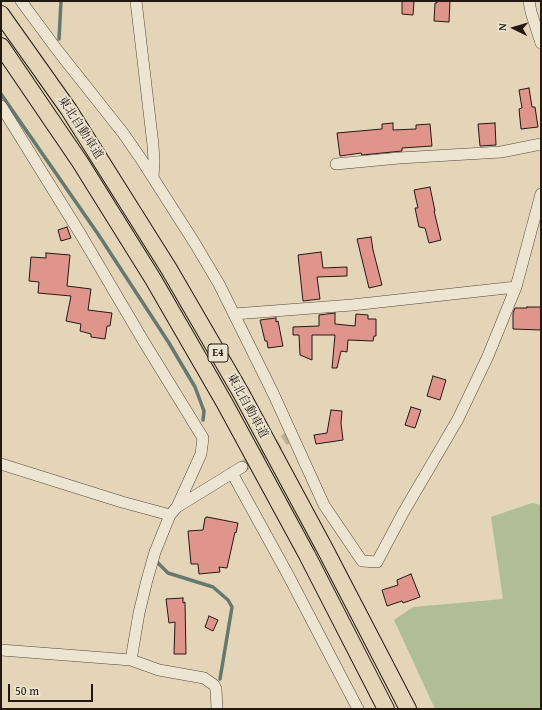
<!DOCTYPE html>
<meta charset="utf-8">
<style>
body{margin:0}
#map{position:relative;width:542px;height:710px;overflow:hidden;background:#e4d5b9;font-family:"Gentium Book Plus",serif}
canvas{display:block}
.frame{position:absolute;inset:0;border:2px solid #231911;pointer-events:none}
.north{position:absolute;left:494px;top:8px;width:40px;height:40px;-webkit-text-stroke:3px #ede4d2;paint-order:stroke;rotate:275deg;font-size:11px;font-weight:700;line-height:16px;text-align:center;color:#231911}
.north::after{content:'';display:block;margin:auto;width:14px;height:18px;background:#231911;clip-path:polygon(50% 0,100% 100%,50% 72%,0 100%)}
.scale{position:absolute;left:8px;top:684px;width:85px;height:18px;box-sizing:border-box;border:2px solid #231911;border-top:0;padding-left:5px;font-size:12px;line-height:14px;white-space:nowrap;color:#231911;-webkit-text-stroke:3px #ede4d2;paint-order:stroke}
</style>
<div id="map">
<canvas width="542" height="710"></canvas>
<div class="frame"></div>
<div class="north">N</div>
<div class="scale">50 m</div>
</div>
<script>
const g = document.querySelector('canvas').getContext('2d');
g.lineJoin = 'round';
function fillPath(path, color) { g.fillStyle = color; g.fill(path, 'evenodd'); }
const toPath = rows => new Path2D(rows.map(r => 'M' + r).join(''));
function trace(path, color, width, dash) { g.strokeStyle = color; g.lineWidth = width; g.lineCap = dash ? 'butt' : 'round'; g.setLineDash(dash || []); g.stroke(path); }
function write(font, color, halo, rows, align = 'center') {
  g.font = font + ' "Gentium Book Plus","Noto Serif JP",serif'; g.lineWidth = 3.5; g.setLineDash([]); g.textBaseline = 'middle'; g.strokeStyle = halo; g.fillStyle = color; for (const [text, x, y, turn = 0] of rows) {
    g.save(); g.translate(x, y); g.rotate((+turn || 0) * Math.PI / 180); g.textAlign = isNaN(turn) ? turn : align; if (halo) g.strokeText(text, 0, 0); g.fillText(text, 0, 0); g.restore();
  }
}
fillPath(toPath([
 [532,503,541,505,541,709,435,709,394,620,413,607,503,599,491,517]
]), '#afbe94');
trace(toPath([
 [59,39,61,1],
 [1,94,98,234,169,343,195,387,204,411,203,420],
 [155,560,168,573,213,587,228,600,232,607,220,679]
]), '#67796f', 3.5);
const building = toPath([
 [402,1,414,1,413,15,402,14,402,1],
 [437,1,450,1,449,22,434,21,435,3,437,3,437,1],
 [529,88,532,107,535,107,538,127,521,129,519,109,522,108,519,90,529,88],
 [393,123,393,130,416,129,416,125,430,124,432,146,402,148,402,151,362,155,361,153,340,156,337,133,382,129,382,124,393,123],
 [495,123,496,145,480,146,478,124,495,123],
 [430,187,435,211,434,211,441,240,429,243,425,228,419,227,415,208,418,208,414,190,430,187],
 [67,227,71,238,61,241,58,230,67,227],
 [371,237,373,250,382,285,369,288,357,239,371,237],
 [321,252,323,268,347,267,347,276,317,277,320,299,303,301,298,255,321,252],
 [46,253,70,255,67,286,91,289,88,310,112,313,110,326,107,326,105,339,91,337,91,334,80,331,81,324,66,321,71,296,38,293,39,282,29,281,31,257,46,258,46,253],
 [527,307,541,307,541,330,513,329,513,313,515,308,527,308,527,307],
 [335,313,335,324,355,326,356,314,368,315,368,319,376,319,376,336,374,336,373,341,348,340,347,352,341,351,337,368,332,368,335,335,312,335,312,360,300,355,299,335,293,335,293,327,319,326,319,315,335,313],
 [276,318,276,322,278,321,283,346,268,348,267,341,265,341,260,320,276,318],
 [433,376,446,380,440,400,427,396,433,376],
 [411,407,421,410,415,428,405,425,411,407],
 [331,410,342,411,341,423,343,440,316,444,314,435,327,433,331,410],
 [207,517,238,523,236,533,235,532,227,568,219,567,220,572,199,574,198,564,191,564,188,531,203,530,205,518,207,517],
 [411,574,420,597,403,603,402,601,387,606,382,590,398,585,397,580,411,574],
 [183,598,183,603,185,602,186,654,174,654,175,622,169,623,166,599,183,598],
 [209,616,218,620,213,631,205,627,209,616]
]);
fillPath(building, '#e0958c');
trace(building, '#231911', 1);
trace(toPath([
 [242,467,292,435]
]), '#bdaf97', 11, [11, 5.5]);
const minor = toPath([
 [21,1,58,51,123,133,141,159,194,242,219,284,273,393,324,505,362,561,377,562,403,513,458,419,488,356,516,287,541,194],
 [136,1,153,145,154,161,153,177],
 [529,1,531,12,541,43],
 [1,106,81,235,144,342,203,438,201,454,177,507],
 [336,164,399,158,501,152,541,144],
 [234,314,352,305,516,287],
 [1,464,122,502,170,515,177,507,242,467],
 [232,473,287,573,358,709],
 [1,650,131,660,159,670,204,678,214,685,216,689,217,709],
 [131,660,139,613,147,580,155,552,170,515]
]);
const highway = toPath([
 [1,14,69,110,169,269,241,393,325,549,408,709],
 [1,46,80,162,153,279,224,402,307,555,386,709]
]);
trace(minor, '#53483b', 12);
trace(highway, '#231911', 18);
trace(minor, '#ede4d2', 11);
trace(highway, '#e4d5b9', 16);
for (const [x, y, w] of [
 [218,353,20]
]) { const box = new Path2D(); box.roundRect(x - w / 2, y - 9, w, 18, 3); g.fillStyle = '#ede4d2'; g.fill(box); trace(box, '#231911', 1); }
write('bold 11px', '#231911', null, [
 ["E4",218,353]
]);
write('12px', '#231911', '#ede4d2', [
 ["東北自動車道",80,128,57],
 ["東北自動車道",247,406,61]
]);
</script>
